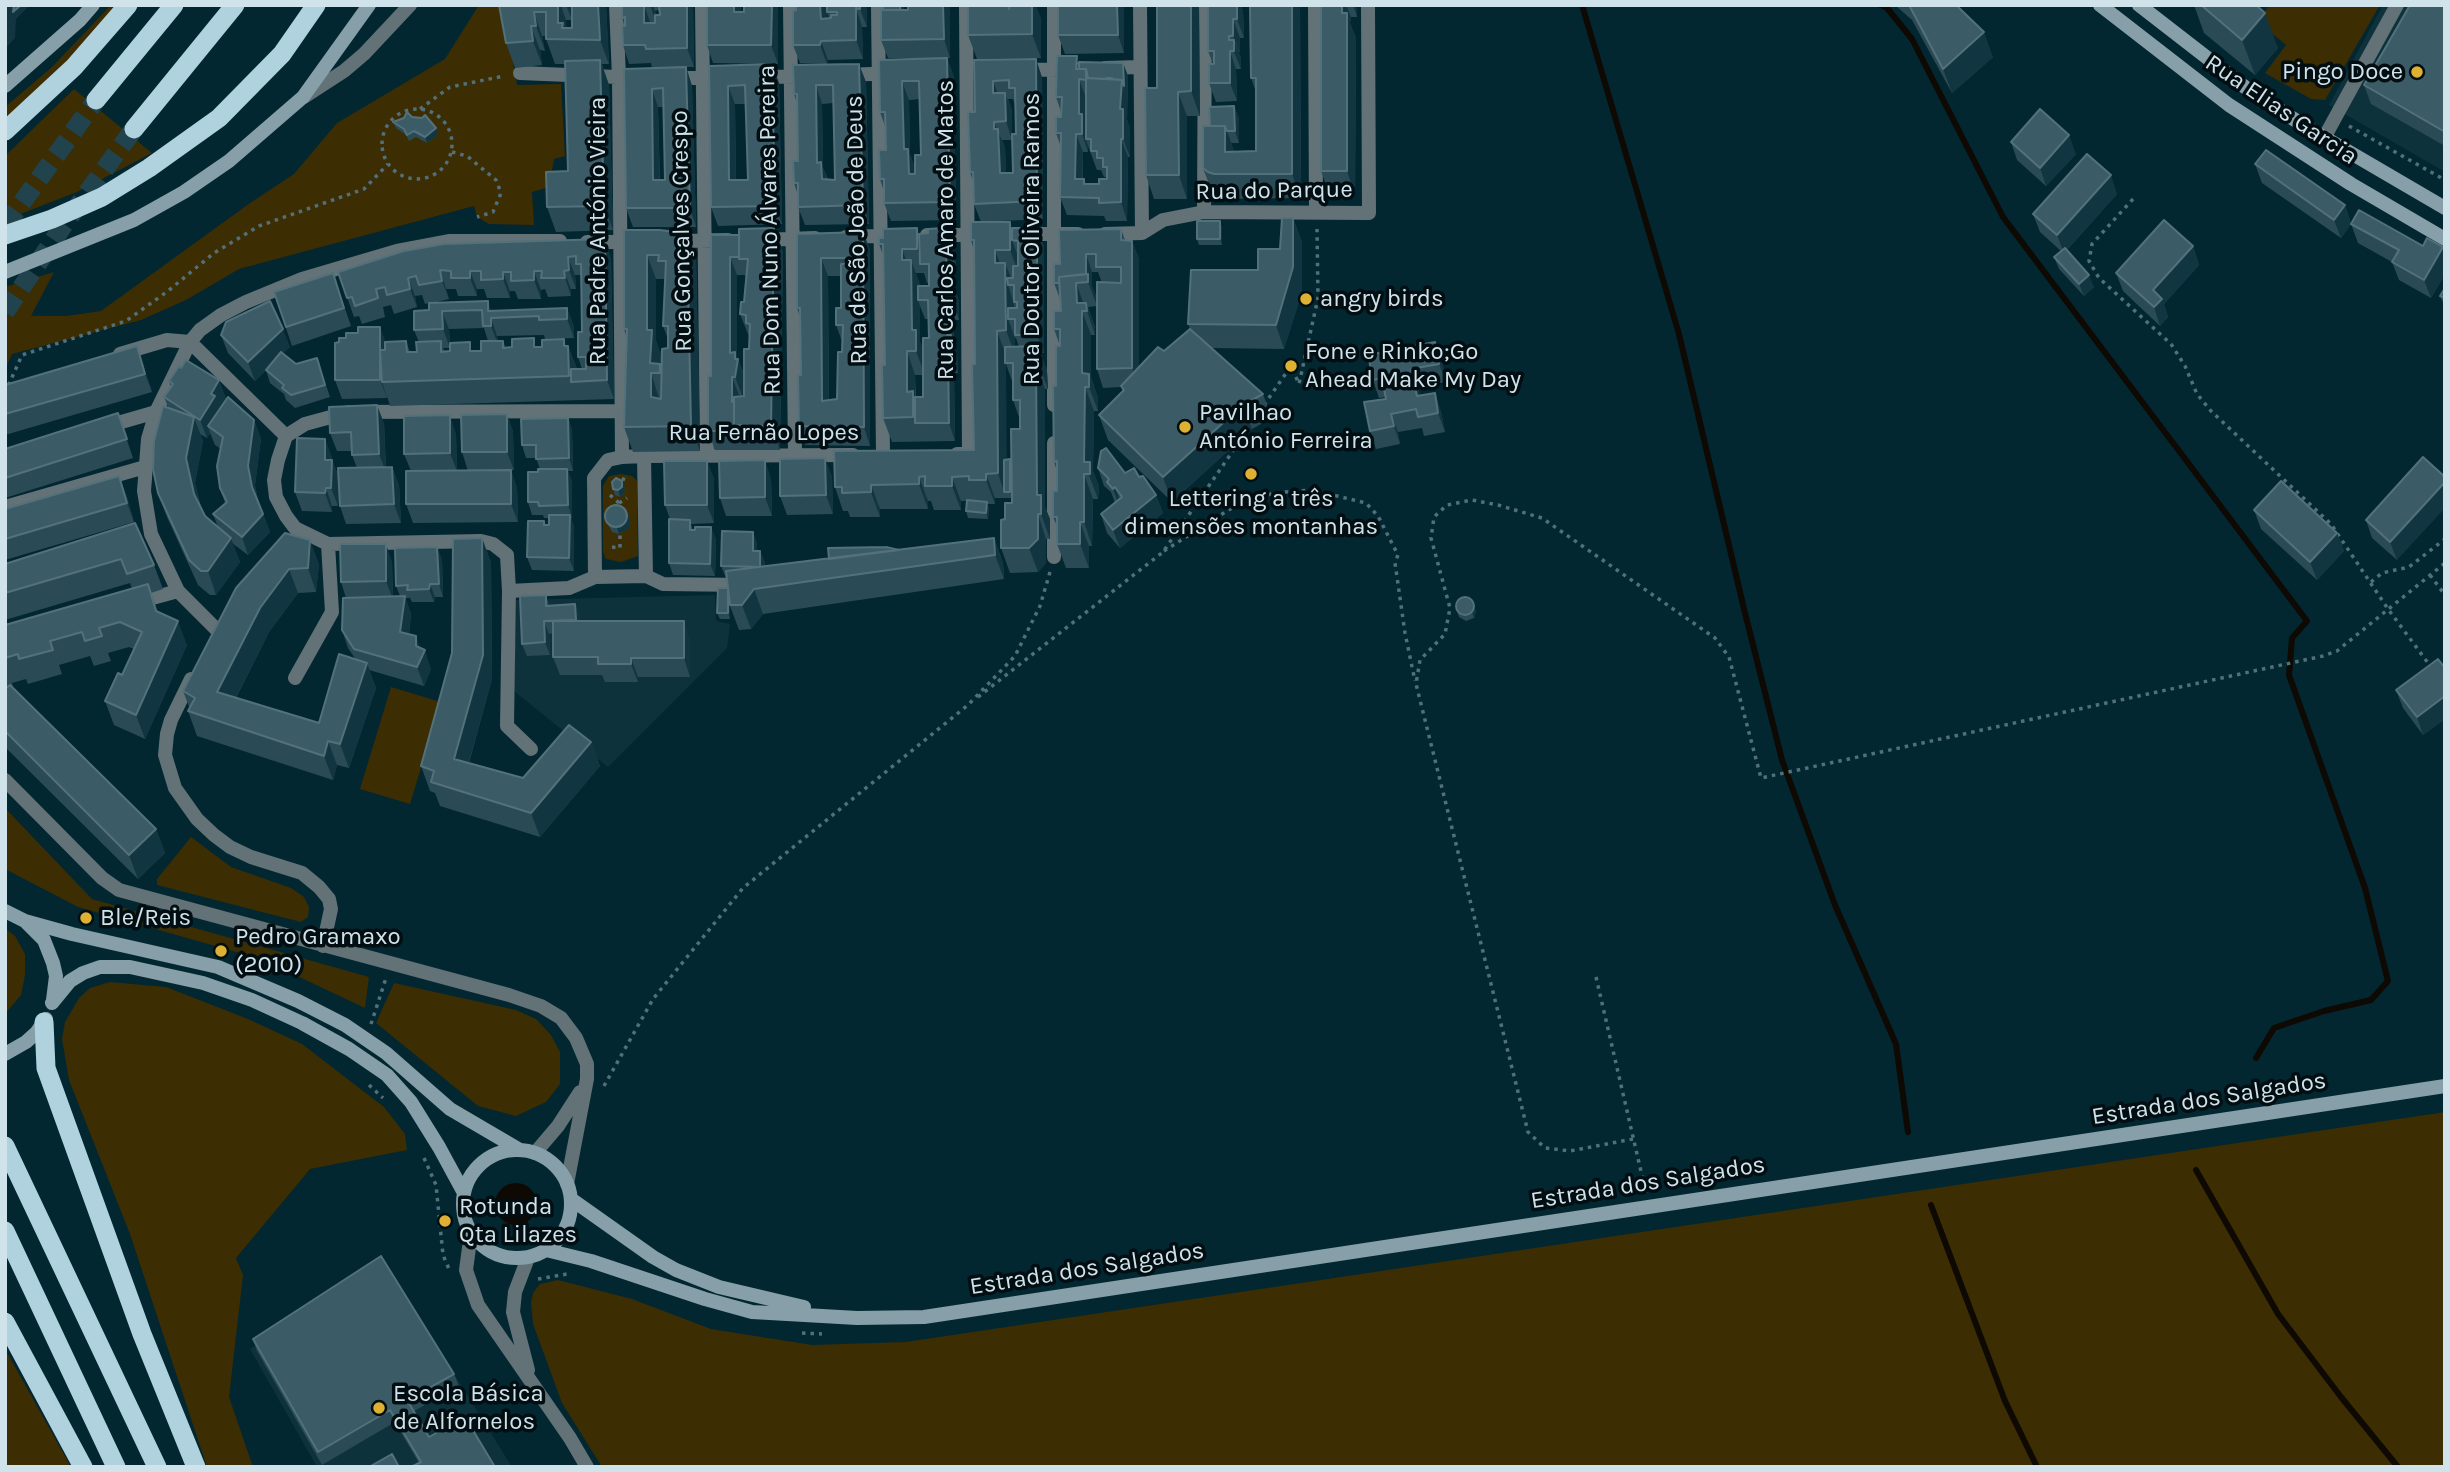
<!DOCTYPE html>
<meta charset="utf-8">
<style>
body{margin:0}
#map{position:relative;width:2450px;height:1472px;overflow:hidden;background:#022731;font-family:Karla,sans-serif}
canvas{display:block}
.frame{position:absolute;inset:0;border:7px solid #d0e3ea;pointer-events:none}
</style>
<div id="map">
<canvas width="2450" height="1472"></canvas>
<div class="frame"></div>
</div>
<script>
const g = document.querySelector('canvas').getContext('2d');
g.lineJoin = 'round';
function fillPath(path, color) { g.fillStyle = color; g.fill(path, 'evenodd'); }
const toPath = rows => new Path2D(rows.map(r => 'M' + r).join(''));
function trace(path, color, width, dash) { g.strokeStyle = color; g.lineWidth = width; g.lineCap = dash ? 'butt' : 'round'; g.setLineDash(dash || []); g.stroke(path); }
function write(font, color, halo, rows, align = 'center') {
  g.font = font + ' Karla,sans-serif'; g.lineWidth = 7; g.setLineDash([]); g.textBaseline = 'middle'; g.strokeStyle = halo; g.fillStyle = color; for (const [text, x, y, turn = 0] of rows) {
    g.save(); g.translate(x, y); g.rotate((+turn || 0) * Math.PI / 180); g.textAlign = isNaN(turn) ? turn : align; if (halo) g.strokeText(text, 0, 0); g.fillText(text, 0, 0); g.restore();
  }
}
fillPath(toPath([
 [2383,5,2445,5,2445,172,2329,105],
 [715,595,716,621,730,624,727,648,608,767,514,691,516,600],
 [385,1263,512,1467,317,1467,250,1349]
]), '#0e323c');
fillPath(toPath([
 [111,5,118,5,60,71,5,120,5,107,52,67],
 [479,5,503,5,517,85,561,84,565,156,554,159,549,187,532,192,534,225,489,224,477,217,474,206,239,269,186,300,141,320,12,354,5,370,5,287,54,272,31,316,66,316,101,311,250,203,294,174,337,123,445,59],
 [2270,5,2380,5,2325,100,2311,99,2265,73,2286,45,2257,21],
 [74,89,152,153,77,192,5,220,5,156],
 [621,474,632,476,637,481,638,556,621,562,606,559,603,552,603,486,609,476],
 [391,687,441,702,410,804,360,789],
 [5,808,92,899,369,977,365,1008,261,959,78,907,5,869],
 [191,837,231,867,291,888,304,897,309,907,308,917,301,922,157,885,157,879],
 [5,928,15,936,25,954,25,975,21,995,5,1014],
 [110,982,166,987,248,1019,302,1044,384,1107,405,1134,407,1150,310,1169,236,1258,243,1275,229,1397,253,1467,207,1467,130,1234,69,1080,62,1039,65,1022,79,998,90,988],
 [394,983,516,1010,536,1019,551,1035,560,1052,560,1084,546,1102,516,1116,478,1106,376,1023],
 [2445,1112,2445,1467,602,1467,562,1403,533,1324,531,1303,533,1293,540,1284,558,1280,632,1299,711,1329,812,1345,906,1342],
 [5,1349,71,1467,5,1467]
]), '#3c2d03');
fillPath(toPath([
 '495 1204a21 21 0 1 1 42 0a21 21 0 1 1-42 0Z'
]), '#0e0902');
trace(toPath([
 [1582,5,1679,334,1745,613,1782,760,1835,905,1896,1044,1908,1132],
 [1881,5,1887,8,1912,39,2003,217,2307,621,2292,638,2289,675,2365,888,2388,981,2371,1000,2324,1011,2274,1028,2256,1058],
 [2196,1170,2278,1314,2341,1397,2398,1467],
 [1931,1205,2005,1401,2037,1467]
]), '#0e0902', 6);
trace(toPath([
 [5,226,96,100],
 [5,312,63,226,134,129]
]), '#21434d', 19, [19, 10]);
trace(toPath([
 '382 144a35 35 0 1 1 70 0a35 35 0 1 1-70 0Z',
 [420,109,450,87,504,76],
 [2349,126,2445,180],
 [452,152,467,156,496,180,501,193,493,212,477,217],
 [2133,199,2092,244,2089,261,2099,278,2171,344,2185,366,2197,394,2211,411,2331,524,2388,609,2431,667],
 [5,393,22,355,126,321,168,291,214,253,259,226,364,189,388,164],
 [1264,405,1291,366,1299,384,1318,298,1317,229],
 [614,481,620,478,629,481],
 [610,495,619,503,619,507],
 [619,503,627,498],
 [612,547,620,548,620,529],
 [1164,551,1230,509,1273,493,1312,490,1366,503,1378,516,1398,555,1395,563,1405,633,1415,681],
 [2430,575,2445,595],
 [2371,582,2382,573,2409,567,2445,539],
 [978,697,1163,552,1244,435],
 [1596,977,1646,1193],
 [371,1024,386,978],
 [369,1085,383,1098],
 [604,1086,653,999,743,888,968,705,1015,656,1040,606,1050,572],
 [1633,1139,1570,1151,1545,1148,1528,1132,1416,684,1420,660,1445,634,1450,608,1431,538,1434,517,1447,505,1472,500,1498,505,1542,518,1715,638,1729,657,1761,778,2323,656,2337,651,2445,563],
 [424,1158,436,1185,443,1255,449,1269],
 [538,1279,567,1274],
 [802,1333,822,1334]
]), '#527079', 3.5, [3.5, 5]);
trace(toPath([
 [616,5,619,77,622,457],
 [702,5,707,456],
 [790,5,795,455],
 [878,5,883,454],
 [1140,5,1142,233],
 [1315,5,1316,212],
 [1105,68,1140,67],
 [1021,70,1075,69],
 [520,73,641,78],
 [846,75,896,73],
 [759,77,812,76],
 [672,78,728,78],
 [2324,138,2397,5],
 [1204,212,1205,5],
 [1142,233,1163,220,1204,212,1369,213,1368,5],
 [1021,234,1078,234],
 [1105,234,1142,233],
 [927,235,990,235],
 [846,237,903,235],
 [762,240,815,238],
 [671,241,728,240],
 [587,242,640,242],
 [190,342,286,436],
 [120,354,167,340,190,342],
 [1054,405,1054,5],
 [104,427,156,412],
 [957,454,969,454,966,5],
 [644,456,646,576,595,577,594,478,608,460,622,457,644,456,853,455],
 [5,507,145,467],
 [1054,557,1054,443],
 [646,576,663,584,744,585],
 [509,591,569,588,595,577],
 [134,603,178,591],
 [216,629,178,591,151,534,144,491,148,439,156,412,190,342,200,330,221,315,246,302,302,279,397,251,450,241,560,241],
 [295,678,332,612,328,544],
 [191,679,171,720,167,734,165,755,175,788,197,819,214,835,230,847,251,857,302,873,319,887,329,899,331,909,323,946],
 [531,749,507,726,509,591,507,555,493,544,481,541,328,544,295,528,286,516,276,497,274,480,278,460,286,436,305,424,349,412,621,411],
 [5,780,102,878,119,890,509,995,541,1006,561,1018,576,1038,587,1064,587,1079,567,1184],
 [535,1153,558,1126,580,1092]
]), '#627277', 14);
trace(toPath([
 [304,97,344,71,364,54,410,5],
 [471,1233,466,1270,478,1305,570,1438,587,1467],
 [528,1258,515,1292,513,1312,528,1370]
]), '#627277', 14);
trace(toPath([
 [2100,5,2229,105,2351,184,2445,239],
 [2139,5,2250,91,2303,125,2445,208],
 [5,86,80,20,93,5],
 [5,272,134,220,184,192,229,161,303,97,369,5],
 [5,911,25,921,44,940,53,963,56,976,53,1000],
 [25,921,72,934,218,967,298,1001,345,1025,386,1053,450,1109,520,1150],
 [52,1003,70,981,83,973,100,967,130,967,203,983,252,1000,302,1023,349,1049,387,1075,411,1102,439,1147,464,1193],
 [5,1054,26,1042,36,1033,46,1019],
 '463 1204a54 54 0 1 1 108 0a54 54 0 1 1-108 0Z',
 [571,1199,653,1257,676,1270,719,1287,804,1307],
 [546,1250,591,1261,705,1299,752,1312,857,1318,924,1317,2445,1086]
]), '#869fa8', 14);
trace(toPath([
 [96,100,174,5],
 [134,129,235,5],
 [5,131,74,67,128,5],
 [5,235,52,219,102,197,149,168,219,118,282,54,316,5],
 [44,1022,46,1068,142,1334,196,1467],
 [5,1146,157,1467],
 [5,1231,116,1467],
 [5,1322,83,1467]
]), '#afd2de', 19);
fillPath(toPath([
 [499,5,572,5,572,20,566,20,566,28,572,28,572,5,606,5,609,64,602,64,609,85,613,230,556,232,547,207,568,171,565,64,555,64,546,39,546,36,542,36,545,51,540,50,542,65,515,68,506,43],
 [622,5,693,5,694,67,652,67,651,63,629,64,623,45,625,26,622,18],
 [658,10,660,15,656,15,655,11],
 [741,5,741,12,778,5,778,64,713,63,707,45],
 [867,5,867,27,862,27,863,59,828,60,827,64,800,63,793,45,827,19,829,19,827,12],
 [883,5,904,5,904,10,908,10,908,5,950,5,950,58,888,58,881,40],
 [1058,5,1124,5,1124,53,1065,54,1058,35],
 [1199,5,1200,116,1187,116,1187,199,1154,199,1146,175,1157,88],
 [1208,5,1241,5,1243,12,1244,38,1240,38,1239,54,1241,58,1241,69,1236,69,1237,101,1216,102,1209,83,1213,64,1208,51],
 [1250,5,1300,5,1301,198,1223,199,1217,197,1212,192,1203,168,1210,126,1234,106,1239,119,1239,143,1231,143,1234,152,1256,151,1256,92,1251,78],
 [1321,5,1357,5,1357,17,1351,17,1350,23,1356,38,1355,195,1330,195,1321,171],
 [1895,5,1956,5,1993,57,1952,93,1912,20],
 [2194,5,2261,5,2259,7,2278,48,2255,75,2204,33],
 [2445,5,2445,146,2371,104,2364,85],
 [1041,18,1041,58,977,59,968,35],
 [947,58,954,77,956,220,891,221,884,203,884,192,880,179,886,150,885,126,880,112,879,60],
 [920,99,921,155,915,168,910,154,909,100],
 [974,60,1042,77,1043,219,981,222,974,204,973,181,970,172,975,112],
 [1008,99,1013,99,1015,105,1016,134,1012,134,1012,111],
 [1002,140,1012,140,1013,173,1006,173,1005,148],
 [1079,62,1123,63,1128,76,1127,120,1130,128,1130,157,1128,157,1127,221,1106,221,1104,216,1067,215,1060,197,1061,147,1056,133,1061,117,1061,112,1056,97],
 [1088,146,1097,170,1101,170,1104,177,1106,177,1107,179,1099,184,1086,184,1083,179,1083,152,1088,152],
 [772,64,779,83,782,224,718,226,711,207,709,66],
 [735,104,746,104,748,180,736,180],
 [793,65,866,82,869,224,805,225,798,207,798,195,794,183,798,161,797,103,794,94],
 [833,103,835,180,828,179,823,168,822,104],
 [686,67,692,86,696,227,633,227,626,208,624,69],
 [658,107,663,107,665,180,660,180],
 [412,117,438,134,427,143,416,137,409,141,406,135,396,128,393,122],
 [2011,142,2076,154,2046,186,2017,160],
 [2255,164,2345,205,2351,224,2341,238,2262,183],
 [2117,194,2067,250,2094,287,2084,296,2059,269,2054,257,2061,251,2040,232,2033,214],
 [1293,218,1302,242,1302,292,1284,349,1212,348,1263,394,1272,418,1252,429,1172,502,1108,440,1099,415,1123,392,1121,387,1103,388,1097,369,1097,306,1088,307,1095,327,1095,335,1091,335,1091,377,1098,398,1098,411,1094,411,1093,471,1099,486,1098,499,1093,499,1092,546,1089,546,1089,568,1066,568,1057,544,1057,526,1053,517,1057,491,1057,471,1054,462,1056,386,1060,346,1054,329,1061,311,1060,299,1054,283,1060,264,1121,229,1125,240,1132,241,1139,259,1139,367,1164,351,1190,329,1188,324,1258,270,1280,249],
 [1092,272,1098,272,1102,283,1097,299,1092,286],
 [1220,221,1222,228,1222,245,1199,245,1197,239],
 [2351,224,2423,246,2443,247,2445,252,2445,274,2431,298,2399,280,2392,262,2358,243],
 [774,228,783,252,780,450,715,450,708,431,711,376,711,235,739,235],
 [737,275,745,275,746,278,744,302,740,314,750,339,749,349,744,374,737,357],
 [744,384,744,396,739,396,739,395,742,395],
 [1012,228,1037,228,1044,247,1044,353,1041,353,1047,371,1048,389,1045,389,1045,507,1050,519,1050,539,1046,539,1046,563,1038,572,1010,573,1001,548,1005,519,1012,503,1012,498,995,498,995,504,987,504,989,508,988,519,968,518,966,511,967,501,961,501,961,510,934,510,931,501,928,501,928,509,880,509,880,517,850,517,848,511,843,511,835,487,974,450,975,364,974,250,971,240],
 [1015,338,1016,338,1019,347,1015,347],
 [1006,364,1013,384,1013,400,1020,420,1020,429,1011,464,1010,459,1006,460],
 [624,230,696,257,700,451,633,452,624,427,627,338,624,329],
 [656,279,665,279,663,326,668,339,668,348,662,369,660,364,661,355,656,341],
 [863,232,870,250,870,446,805,445,799,426,801,375,800,317,797,308,797,234],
 [828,276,841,276,841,308,836,325,843,344,837,399,829,400],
 [919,234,949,238,956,256,956,266,953,266,953,286,959,301,959,320,953,320,954,343,957,353,958,373,954,373,955,441,892,442,883,418,885,365,883,255,879,244],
 [916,273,924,273,927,283,929,283,929,286,920,286],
 [920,306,925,319,928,319,929,338,923,349,920,342],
 [915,375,923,375,923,397,916,397],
 [2193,246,2199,265,2164,304,2168,317,2160,326,2123,291,2116,273],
 [404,251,611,258,614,399,390,406,387,396,387,398,342,399,335,380,385,342,406,341,410,352,417,352,419,342,414,330,429,310,429,303,425,304,422,295,415,296,417,307,394,314,391,305,383,307,385,317,362,324,359,316,354,317,338,272],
 [575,275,580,275,581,277,582,332,578,357,582,369,577,369,568,346,506,348,503,341,498,341,497,336,544,335,545,339,574,338,574,327,567,308,491,311,432,303,449,299,446,289,456,289,458,296,477,296,477,289,484,289,487,298,510,298,510,291,515,291,518,299,541,299,541,290,545,289,548,297,571,296,571,289,576,289],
 [484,328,488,341,481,351,474,351,450,345,449,329],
 [443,348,450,348,450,351,445,351],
 [2445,288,2445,307,2440,296],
 [339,291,351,326,292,346,274,292],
 [221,335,290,347,283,353,296,364,317,358,330,397,295,408,286,400,284,394,270,383,266,370,268,368,255,381,228,353],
 [1435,342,1442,361,1446,382,1418,387,1420,396,1435,393,1441,412,1445,432,1424,436,1422,428,1398,432,1400,444,1376,449,1370,431,1386,399,1386,397,1379,398,1373,380],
 [137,346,152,392,5,435,5,385],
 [181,368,219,380,226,399,254,420,261,439,255,485,258,501,270,532,248,555,232,543,240,562,216,595,210,595,198,585,167,517,158,493,168,407,164,397,171,387,169,381],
 [210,433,215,445,221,449,220,488,225,503,213,514,218,527,205,516,201,507,195,483,203,441,200,434,207,438],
 [118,413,133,458,5,498,5,449],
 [507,414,513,432,514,470,472,471,511,470,517,489,518,522,413,523,406,504,411,471,404,454,456,434,457,471,468,471,462,452],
 [568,418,572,430,573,471,568,471,572,481,572,518,571,518,574,527,574,571,532,570,527,557,545,525,549,525,549,518,544,518,543,515,532,515,528,502,540,469,536,458,526,458,522,445],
 [384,423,386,467,392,467,399,485,401,523,346,524,340,506,339,482,338,506,332,506,332,512,302,511,295,492,332,457,332,460,339,478,357,468,352,455,352,451,337,451,330,433],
 [2423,457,2397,560,2372,538,2366,520],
 [707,461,714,479,714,523,691,524,693,530,716,539,715,576,673,575,669,563,670,519,665,505],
 [1098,468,1125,473,1139,477,1156,495,1163,513,1120,548,1107,533,1101,514,1115,503,1111,492,1104,486],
 [832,476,833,514,787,515,780,496],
 [771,478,772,516,726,516,720,498],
 [622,481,625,488,624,493,620,497,615,495,613,489],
 [126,494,134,522,5,560,5,509],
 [2254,510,2337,533,2344,551,2317,580,2261,529],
 [628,514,630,520,629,528,619,534,612,532,604,516],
 [135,523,154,565,163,589,151,593,158,612,187,645,145,739,114,725,105,701,122,675,134,649,129,647,108,653,111,661,94,666,90,656,59,665,62,674,28,684,26,679,12,683,14,689,156,829,165,853,138,879,5,747,5,625,132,589,130,583,5,620,5,564],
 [753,532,757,544,757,551,760,551,765,563,765,566,994,538,1003,563,1004,579,763,614,751,629,739,630,730,606,730,619,720,619,717,613,728,589,727,578,726,578,721,566],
 [285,533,319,564,316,592,298,593,269,632,236,698,319,723,356,660,348,648,342,630,346,598,341,582,392,562,393,596,400,596,396,586,442,559,443,597,435,597,434,602,412,602,410,598,405,598,411,614,409,634,416,636,420,648,431,669,424,686,369,670,376,688,349,768,337,765,333,780,197,736,188,711,190,709,183,691],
 [482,538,491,563,492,679,469,763,523,778,591,742,600,766,540,837,440,806,435,793,430,791,421,766],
 [546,595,549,605,575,604,580,616,580,621,690,639,690,677,638,677,638,682,605,682,602,675,560,675,553,657,553,633,549,634,550,655,527,656,522,644],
 [1457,611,1476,611,1474,618,1466,621,1459,617],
 [2445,668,2445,719,2423,735,2403,708,2396,690],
 [253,1339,454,1374,459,1386,414,1411,429,1437,495,1467,419,1463,395,1422,322,1465,257,1351]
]), '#2a4b56');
fillPath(toPath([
 [7,5,30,5,16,19,15,38,5,49,5,15],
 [558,5,561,5,566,20,567,34,558,23],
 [566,5,572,5,572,20],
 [598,5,606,5,609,64,600,40],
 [644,5,650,22,651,42,644,23],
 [650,5,653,5,655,11,656,22],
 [687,5,693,5,694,67,687,48],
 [734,5,741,5,741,31,734,12],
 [772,5,778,5,778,64,771,45],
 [820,5,827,5,827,37,821,19],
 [860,5,867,5,867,27,860,9],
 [900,5,904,5,905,28,900,16],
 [943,5,950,5,950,58,944,39],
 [1032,5,1036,5,1041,18,1041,58,1032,34],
 [1117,5,1124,5,1124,53,1118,35],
 [1191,5,1199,5,1200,116,1191,91],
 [1236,5,1241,5,1243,12,1244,38,1237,19],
 [1292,5,1300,5,1301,198,1292,174],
 [1342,5,1346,5,1351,17,1350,23,1356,38,1355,195,1347,171],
 [1353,5,1357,5,1357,17],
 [856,8,862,27,863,59,856,40],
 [534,12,542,36,545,51,536,26],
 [2265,13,2278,48,2255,75,2242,40],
 [1233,19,1240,38,1240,54,1233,36],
 [531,26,540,50,542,65,533,41],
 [1984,32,1993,57,1952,93,1943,69],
 [1229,36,1234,50,1234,40,1241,58,1241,69,1229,40],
 [821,41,828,60,827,64,820,45],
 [1230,51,1236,69,1237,101,1230,83],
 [947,58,954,77,956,220,950,202],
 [1036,59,1042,77,1043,219,1037,201],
 [600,60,609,85,613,230,604,206],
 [1123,63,1128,76,1127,120,1130,128,1130,157,1123,139,1120,109],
 [772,64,779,83,782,224,775,206],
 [859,64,866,82,869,224,863,205],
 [686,67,692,86,696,227,690,208],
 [1079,79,1086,98,1086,139,1088,146,1088,152,1082,134,1079,114],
 [902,81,909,100,910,154,915,168,915,192,909,174,904,149],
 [993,81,1000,99,993,93],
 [816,85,822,104,823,168,828,181,829,197,817,163],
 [728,86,735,104,736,198,729,180],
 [652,89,658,107,660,198,653,180],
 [1178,92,1187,116,1187,199,1179,175],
 [1005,93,1012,111,1012,140,1006,121],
 [1234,106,1239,119,1239,143,1235,131],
 [994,122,1005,148,1007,192,1000,173],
 [1225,126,1234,150,1234,176,1225,152],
 [436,128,438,134,427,143,425,137],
 [1076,134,1083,152,1082,197,1075,179],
 [2069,135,2076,154,2046,186,2040,168],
 [1121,139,1128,157,1127,221,1121,202],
 [2111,175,2117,194,2064,253,2057,235],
 [2345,205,2351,224,2341,238,2334,220],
 [1293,218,1302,242,1302,292,1284,349,1276,325],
 [1220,221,1222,228,1222,245,1220,239],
 [1010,222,1017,241,1012,240,1019,259,1019,274,1010,250],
 [774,228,783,252,780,450,771,426],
 [917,228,926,253,923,264,917,249],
 [943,228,949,244,949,238,956,256,956,266,949,248,944,238],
 [1037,228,1044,247,1044,353,1037,335],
 [863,232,870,250,870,446,864,427],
 [687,233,696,257,700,451,691,426],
 [605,239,611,258,614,399,607,380],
 [1132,241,1139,259,1139,386,1132,368],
 [2193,246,2199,265,2164,304,2168,317,2160,326,2154,307,2153,290],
 [2443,247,2445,252,2445,274,2431,298,2424,280],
 [946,248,953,266,953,286,959,301,959,320,947,283],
 [902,249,911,273,911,260,920,284,920,300,918,300,920,306,920,342,925,354,925,375,916,351,912,330,902,260],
 [995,250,1004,274,995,263],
 [1086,254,1092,272,1092,286,1097,299,1097,306,1088,282,1086,282],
 [647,255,656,279,656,341,661,355,660,364,669,388,669,398,660,373,650,363,647,330],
 [568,257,575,275,576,289,569,270],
 [730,257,737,275,737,357,745,377,742,395,735,377,730,353],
 [821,258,828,276,829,419,822,401],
 [1005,263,1014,285,1008,285,1014,304,1015,319,1008,319,1015,338,1015,355,1006,330],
 [440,270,446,289,449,299,442,281],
 [470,271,477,289,477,296,470,278],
 [534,271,541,290,541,299,534,280],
 [564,271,571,289,571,296,565,278],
 [503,272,510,291,510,298,503,279],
 [2089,275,2094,287,2084,296,2079,284],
 [408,278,415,296,417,307,410,289],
 [1076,283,1085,307,1082,311,1091,335,1091,377,1098,398,1098,411,1089,387,1082,373],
 [488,301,494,318,491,318,497,336,498,344,491,326,488,311],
 [947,302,953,320,954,343,957,353,958,373,951,355,947,335],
 [1086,303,1095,327,1095,335,1087,311],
 [567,308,574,327,574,338,567,319],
 [442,311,449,329,450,348,443,329],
 [380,327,387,346,382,382,387,398,380,380],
 [283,329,290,347,255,381,248,362],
 [997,331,1006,355,1007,492,1004,492,998,473],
 [564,339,569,352,568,346,577,370,571,382,569,376],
 [1435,342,1442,361,1446,382,1439,364],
 [137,346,143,364,152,392,145,374],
 [1039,346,1047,371,1048,389,1039,365],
 [907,351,915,375,915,423,907,392],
 [948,355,954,373,955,441,949,423],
 [1036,364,1045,389,1045,507,1050,519,1050,539,1041,514,1037,495],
 [1411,369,1418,387,1423,415,1417,396],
 [651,373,659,398,660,422,651,397],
 [732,377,739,395,739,410,732,402],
 [219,380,226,399,208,426,210,433,207,438,200,420,211,394],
 [1085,387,1094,411,1093,471,1099,486,1098,499,1084,462],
 [1435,393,1441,412,1445,432,1438,413],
 [377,405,384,423,386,472,379,454],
 [1243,405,1252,429,1172,502,1163,477],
 [507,414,513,432,514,470,507,452],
 [1391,414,1398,432,1400,444,1394,426],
 [450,415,456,434,457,471,450,453],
 [194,417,203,441,195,483,203,518,194,494,186,458],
 [568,418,572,430,573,471,569,458],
 [254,420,261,439,255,485,259,505,252,487,248,466],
 [325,439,332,457,332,478,325,460],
 [825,458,832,476,833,514,826,495],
 [1010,459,1012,465,1012,498,1010,492],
 [332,460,339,479,338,506,331,488],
 [765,460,771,478,772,516,765,497],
 [707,461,714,479,714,523,707,505],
 [392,467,399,485,401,523,394,504],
 [567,469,572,481,572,518,568,505],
 [511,470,517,489,518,522,511,504],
 [986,474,995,498,995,504,986,480],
 [1084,474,1093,499,1092,546,1084,522],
 [119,476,126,494,134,522,127,503],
 [919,477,928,501,928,509,919,484],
 [952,477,961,501,961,510,952,486],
 [622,481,625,488,624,493,620,497,618,490],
 [2445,482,2445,508,2397,560,2390,542],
 [871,485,880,509,880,517,871,492],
 [1115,487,1122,506,1120,508,1113,489],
 [326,488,332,506,332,512,325,493],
 [1156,495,1163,513,1120,548,1113,530],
 [987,502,989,508,988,519,986,513],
 [263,514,270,532,248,555,242,537],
 [628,514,630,520,629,528,619,534,617,528],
 [1038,514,1046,539,1046,563,1038,572,1029,548],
 [570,515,574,527,574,571,569,558],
 [1080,522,1089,546,1089,568,1080,544],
 [711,527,716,539,715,576,710,564],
 [753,532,757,544,757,563,753,551],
 [2337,533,2344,551,2317,580,2310,562],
 [231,538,240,562,216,595,208,571],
 [482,538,491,563,492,679,463,783,454,759],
 [994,538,1003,563,1004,579,995,555],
 [310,540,319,564,316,592,308,568],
 [386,544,392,562,393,600,386,581],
 [437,547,442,559,443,597,439,584],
 [760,551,765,563,764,579,760,567],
 [289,569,298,593,269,632,226,717,217,692,260,608],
 [430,584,435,597,434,602,429,589],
 [728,588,730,595,730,619,728,613],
 [754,589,763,614,751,629,742,605],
 [405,596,411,614,407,650,400,632],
 [575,604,580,616,580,632,576,620],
 [1474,605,1476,611,1474,618,1472,612],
 [178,621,187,645,145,739,136,715],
 [544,621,549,634,550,655,545,642],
 [684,621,690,639,690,677,684,658],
 [416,636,422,654,425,650,431,669,424,686,417,667],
 [631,658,638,677,638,682,631,664],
 [367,663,376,688,349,768,340,744],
 [2445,696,2445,719,2423,735,2417,717],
 [328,741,337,765,333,780,324,756],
 [591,742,600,766,540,837,531,813],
 [156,829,165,853,138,879,129,855]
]), '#123641');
const building = toPath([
 [14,5,21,5,13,12,14,5],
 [499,5,558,5,558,23,563,23,562,28,572,28,572,5,598,5,600,40,546,39,546,12,534,12,536,26,531,26,533,41,506,43,499,5],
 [622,5,644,5,644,23,655,23,655,15,660,15,659,5,687,5,687,48,646,49,645,45,623,45,622,26,625,26,625,17,622,18,622,5],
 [707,5,734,5,734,12,744,12,744,5,772,5,771,45,707,45,707,5],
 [796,5,820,5,821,19,831,18,831,15,837,15,837,12,827,12,827,5,860,5,860,9,856,8,856,40,821,41,820,45,793,45,793,11,796,10,796,5],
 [883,5,900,5,900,10,883,10,883,5],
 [908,5,943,5,944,39,881,40,881,10,908,10,908,5],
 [968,5,1008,5,1009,9,1009,5,1032,5,1032,34,968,35,968,5],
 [1058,5,1117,5,1118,35,1058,35,1058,5],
 [1157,5,1191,5,1191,91,1178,92,1179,175,1146,175,1145,88,1157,88,1157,5],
 [1208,5,1237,5,1237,19,1233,19,1233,36,1229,36,1229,40,1234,40,1234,51,1230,51,1230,83,1209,83,1209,64,1214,64,1214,51,1208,51,1208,5],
 [1250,5,1292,5,1292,174,1214,174,1208,172,1203,168,1203,126,1225,126,1225,152,1256,151,1256,78,1251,78,1250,5],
 [1321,5,1342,5,1342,13,1347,13,1347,171,1321,171,1321,5],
 [1909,5,1956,5,1984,32,1943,69,1909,5],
 [2201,5,2256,5,2265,13,2242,40,2201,5],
 [2410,5,2445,5,2445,132,2364,85,2410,5],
 [1057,56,1077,56,1076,69,1086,69,1086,80,1079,79,1079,114,1082,114,1082,134,1076,134,1075,179,1084,179,1084,184,1099,184,1099,179,1107,179,1107,167,1103,167,1103,158,1097,158,1097,151,1091,151,1091,139,1086,139,1086,78,1122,80,1120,109,1123,109,1123,139,1121,139,1121,202,1099,203,1099,198,1060,197,1061,133,1056,133,1056,117,1061,117,1062,97,1056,97,1057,56],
 [947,58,950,202,884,203,884,179,880,179,879,150,886,150,885,112,880,112,879,60,947,58],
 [902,81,919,81,921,155,915,155,915,174,909,174,908,149,904,149,902,81],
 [1036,59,1037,201,974,204,973,172,970,172,968,112,975,112,974,60,1036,59],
 [1009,80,1009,88,1015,88,1016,134,1012,134,1013,173,1000,173,998,129,994,129,994,122,1006,121,1005,93,993,93,993,81,1009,80],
 [600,60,604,206,547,207,546,172,568,171,565,61,600,60],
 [1079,62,1123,63,1124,86,1122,80,1112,79,1112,78,1106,78,1106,79,1088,78,1086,69,1079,69,1079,62],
 [772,64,775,206,711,207,709,66,772,64],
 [745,85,748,180,729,180,728,86,745,85],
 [859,64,863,205,798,207,798,183,794,183,793,161,798,161,797,94,794,94,793,65,859,64],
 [816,85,833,85,835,180,822,179,821,162,817,163,816,85],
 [686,67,690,208,626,208,624,69,686,67],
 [663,88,665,180,653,180,652,89,663,88],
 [1234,106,1235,131,1227,131,1225,126,1210,126,1209,107,1234,106],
 [2040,109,2069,135,2040,168,2011,142,2040,109],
 [407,112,412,117,422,118,425,115,436,128,425,137,414,131,407,135,404,129,393,122,404,118,407,112],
 [2266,150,2345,205,2334,220,2255,164,2266,150],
 [2087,154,2111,175,2057,235,2033,214,2087,154],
 [2359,210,2423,246,2427,238,2443,247,2424,280,2392,262,2399,250,2351,224,2359,210],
 [1282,218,1293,218,1293,267,1276,325,1188,324,1191,270,1258,270,1258,249,1280,249,1282,218],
 [2164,220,2193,246,2153,290,2162,299,2154,307,2116,273,2164,220],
 [1197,221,1220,221,1220,239,1197,239,1197,221],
 [971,222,1010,222,1010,250,995,250,995,263,1005,263,1006,330,997,331,998,473,986,474,986,480,969,480,969,476,952,477,952,486,925,486,925,476,919,477,919,484,871,485,871,492,842,493,842,487,835,487,834,451,974,450,972,364,975,364,974,240,971,240,971,222],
 [774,228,771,426,734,425,734,397,744,396,744,349,749,349,750,324,746,323,746,315,740,314,741,302,744,302,748,259,739,259,739,229,774,228],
 [917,228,917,249,902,249,902,260,911,260,912,330,916,330,916,351,907,351,907,392,913,391,913,417,883,418,882,365,885,365,883,244,879,244,879,238,883,238,883,229,917,228],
 [943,228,944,238,949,238,949,248,946,248,947,283,952,282,952,302,947,302,947,335,951,335,951,355,948,355,949,423,915,423,915,397,923,397,923,338,929,338,928,300,918,300,918,286,929,286,929,264,920,264,919,234,928,233,928,229,943,228],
 [1012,228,1037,228,1037,335,1015,335,1015,319,1008,319,1008,308,1017,308,1017,302,1014,302,1014,285,1008,285,1007,278,1013,278,1013,266,1018,266,1018,241,1012,240,1012,228],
 [1121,229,1121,240,1132,241,1132,368,1097,369,1097,282,1121,283,1121,267,1096,267,1096,254,1086,254,1086,274,1059,277,1059,283,1054,283,1054,264,1060,264,1059,230,1121,229],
 [624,230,659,230,687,233,691,426,624,427,627,329,624,329,624,230],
 [647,255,659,255,658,261,666,261,663,326,668,326,668,348,662,349,661,399,651,397,651,373,660,373,660,364,650,363,652,330,647,330,647,255],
 [863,232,864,427,799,426,798,375,801,375,800,308,797,308,797,234,863,232],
 [821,258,846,258,846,264,841,264,841,308,836,308,836,325,843,325,842,352,838,352,837,399,822,401,821,258],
 [711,235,739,235,739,257,730,257,730,353,735,352,735,359,738,359,735,377,732,377,732,402,734,402,734,425,736,431,708,431,708,376,711,376,711,235],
 [605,239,607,380,571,382,571,369,586,369,586,357,578,357,578,332,582,332,581,264,576,264,576,256,568,257,569,270,564,271,565,278,541,278,542,271,534,271,534,280,511,281,511,272,503,272,503,279,481,280,481,271,470,271,470,278,451,278,451,271,440,270,442,281,419,285,416,276,408,278,410,289,387,295,385,287,376,289,378,298,355,306,352,297,347,298,338,272,404,251,444,244,605,239],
 [2065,248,2089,275,2079,284,2054,257,2065,248],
 [333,273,344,308,286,327,274,292,333,273],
 [1088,274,1088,282,1076,283,1077,303,1086,303,1087,311,1082,311,1082,373,1089,374,1089,387,1085,387,1084,462,1090,462,1090,474,1084,474,1084,522,1080,522,1080,544,1057,544,1057,517,1053,517,1053,491,1057,491,1057,461,1054,462,1053,386,1056,386,1056,346,1060,346,1060,329,1054,329,1054,311,1061,311,1059,277,1088,274],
 [2445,288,2445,298,2440,296,2445,288],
 [270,301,283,329,248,362,221,335,226,322,270,301],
 [488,301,488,311,567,308,567,319,539,320,539,316,491,318,491,326,483,326,482,310,442,311,443,329,414,330,414,311,429,310,429,303,488,301],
 [358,327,380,327,380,380,335,380,335,343,339,342,339,338,346,338,346,333,358,333,358,327],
 [1190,329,1263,394,1243,405,1163,477,1099,415,1124,390,1121,386,1158,347,1164,351,1190,329],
 [534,338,534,347,542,347,542,340,564,339,564,346,568,346,569,376,382,382,380,350,385,350,385,342,406,341,407,352,417,352,416,342,441,341,441,352,450,351,450,343,470,342,470,351,481,351,481,341,503,341,503,348,512,347,512,339,534,338],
 [1435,342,1439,364,1411,369,1417,396,1435,393,1438,413,1418,417,1416,409,1391,414,1394,426,1370,431,1364,402,1386,399,1382,378,1373,380,1368,355,1435,342],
 [137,346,145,374,5,414,5,385,137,346],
 [1039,346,1039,365,1036,364,1037,495,1041,495,1041,514,1038,514,1038,539,1029,548,1001,548,1001,520,1005,519,1005,503,1012,503,1011,429,1020,429,1020,400,1013,400,1013,363,1005,363,1005,347,1039,346],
 [281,352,296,364,317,358,325,385,291,395,282,388,284,385,266,370,281,352],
 [186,360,219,380,211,394,215,396,200,420,164,397,173,384,169,381,179,366,181,368,186,360],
 [228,397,254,420,248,466,252,487,263,514,242,537,213,514,227,502,220,488,217,466,223,437,208,426,228,397],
 [377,405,379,454,352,455,351,432,330,433,329,407,377,405],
 [163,406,194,417,186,458,194,494,205,516,231,538,208,571,201,571,189,560,158,493,153,469,154,441,163,406],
 [118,413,127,439,5,478,5,449,118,413],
 [507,414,507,452,462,452,461,415,507,414],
 [450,415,450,453,404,454,404,416,450,415],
 [568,418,569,458,536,459,536,445,522,445,521,419,568,418],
 [297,438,325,439,325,460,332,460,331,488,326,488,325,493,295,492,297,438],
 [1106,448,1125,473,1134,468,1139,477,1143,476,1156,495,1113,530,1101,514,1122,497,1115,487,1113,489,1107,482,1109,479,1098,468,1101,451,1106,448],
 [2423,457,2445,477,2445,482,2390,542,2366,520,2423,457],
 [825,458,826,495,780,496,780,459,825,458],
 [1010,459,1010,492,1004,492,1004,460,1010,459],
 [765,460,765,497,720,498,719,461,765,460],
 [664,461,707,461,707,505,665,505,664,461],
 [392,467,394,504,340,506,338,468,392,467],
 [538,469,567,469,568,505,539,506,538,502,528,502,528,472,538,472,538,469],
 [511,470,511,504,406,504,406,471,511,470],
 [119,476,127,503,5,539,5,509,119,476],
 [616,478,622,481,622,487,618,490,613,489,612,482,616,478],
 [2281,481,2337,533,2310,562,2254,510,2281,481],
 [967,500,987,502,986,513,966,511,967,500],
 '605 516a11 11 0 1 1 22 0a11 11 0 1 1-22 0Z',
 [549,515,570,515,569,558,527,557,528,521,544,521,544,525,549,525,549,515],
 [669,519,690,520,690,530,695,530,695,527,711,527,710,564,669,563,669,519],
 [135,523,154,565,127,574,121,559,5,593,5,564,135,523],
 [722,531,753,532,753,551,760,551,760,567,721,566,722,531],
 [285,533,310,540,308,568,289,569,260,608,217,692,319,723,339,654,367,663,340,744,328,741,324,756,188,711,195,698,183,691,236,588,285,533],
 [482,538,483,655,454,759,523,778,569,725,591,742,531,813,431,782,434,771,421,766,452,653,453,539,482,538],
 [994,538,995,555,754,589,742,605,730,605,726,571,994,538],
 [340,544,386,544,386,581,341,582,340,544],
 [437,547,439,584,430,584,429,589,407,590,408,585,396,586,395,548,437,547],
 [886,547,899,550,829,559,828,548,886,547],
 [148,584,156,611,178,621,136,715,105,701,118,673,122,675,142,632,120,622,99,628,102,636,85,641,82,632,50,641,53,650,19,659,18,654,5,658,5,625,148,584],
 [718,588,728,588,728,613,717,613,718,588],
 [546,595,546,606,575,604,576,620,544,621,545,642,522,644,520,596,546,595],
 [405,596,400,632,416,636,416,646,425,650,417,667,354,649,342,630,343,598,405,596],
 '1456 606a9 9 0 1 1 18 0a9 9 0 1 1-18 0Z',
 [553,621,684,621,684,658,631,658,631,664,598,664,598,657,553,657,553,621],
 [2438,659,2445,668,2445,696,2417,717,2396,690,2438,659],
 [10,685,156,829,129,855,5,731,5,689,10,685],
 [381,1256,454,1374,407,1400,429,1437,465,1417,495,1467,411,1467,421,1462,390,1410,318,1452,253,1339,381,1256],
 [392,1454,399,1467,369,1467,392,1454]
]);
fillPath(building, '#3b5c66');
trace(building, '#53717b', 2);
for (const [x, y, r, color] of [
 [2417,72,7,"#deb133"],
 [1306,299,7,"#deb133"],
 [1291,366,7,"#deb133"],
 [1185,427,7,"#deb133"],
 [1251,474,7,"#deb133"],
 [86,918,7,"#deb133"],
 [221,951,7,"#deb133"],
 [445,1221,7,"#deb133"],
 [379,1408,7,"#deb133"]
]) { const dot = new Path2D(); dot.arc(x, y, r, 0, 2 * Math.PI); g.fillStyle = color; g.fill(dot); trace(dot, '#020e12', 2.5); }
write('24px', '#d0e3ea', '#020e12', [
 ["Pingo Doce",2403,72,"right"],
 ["angry birds",1320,299],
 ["Fone e Rinko;Go",1305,352],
 ["Ahead Make My Day",1305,380],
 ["Pavilhao",1199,413],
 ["António Ferreira",1199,441],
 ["Lettering a três",1251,499,"center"],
 ["dimensões montanhas",1251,527,"center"],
 ["Ble/Reis",100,918],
 ["Pedro Gramaxo",235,937],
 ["(2010)",235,965],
 ["Rotunda",459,1207],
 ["Qta Lilazes",459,1235],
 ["Escola Básica",393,1394],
 ["de Alfornelos",393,1422]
], 'left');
write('24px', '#d0e3ea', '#020e12', [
 ["Rua Elias Garcia",2281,110,34],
 ["Rua do Parque",1274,191,-1],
 ["Rua Dom Nuno Álvares Pereira",770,230,-91],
 ["Rua de São João de Deus",857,230,-91],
 ["Rua Carlos Amaro de Matos",946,230,-90],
 ["Rua Padre António Vieira",598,231,-90],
 ["Rua Gonçalves Crespo",682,231,-91],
 ["Rua Doutor Oliveira Ramos",1032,239,-90],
 ["Rua Fernão Lopes",764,433],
 ["Estrada dos Salgados",2209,1099,-9],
 ["Estrada dos Salgados",1648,1183,-9],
 ["Estrada dos Salgados",1087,1269,-9]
]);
</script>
